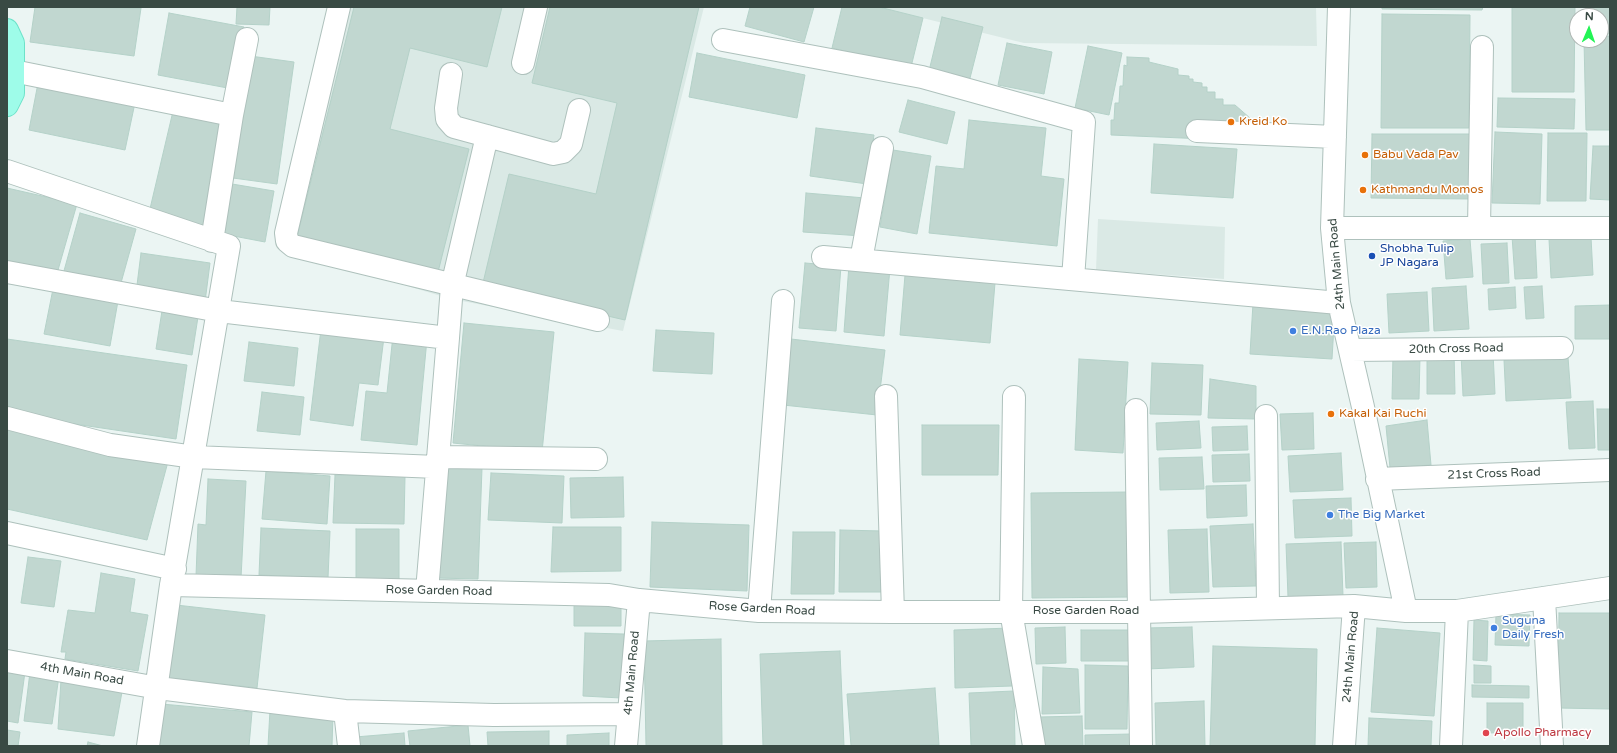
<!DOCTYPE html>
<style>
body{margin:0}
#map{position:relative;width:1617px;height:753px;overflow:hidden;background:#ebf5f3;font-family:"Varela Round",sans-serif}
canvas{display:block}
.frame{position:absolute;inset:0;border:8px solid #394a44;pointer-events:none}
.north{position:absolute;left:1569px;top:8px;width:40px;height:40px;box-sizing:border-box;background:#fff;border:1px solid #b0b7b4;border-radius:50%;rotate:2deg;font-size:11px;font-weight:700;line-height:16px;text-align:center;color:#394a44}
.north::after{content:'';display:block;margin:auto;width:14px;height:18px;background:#23f455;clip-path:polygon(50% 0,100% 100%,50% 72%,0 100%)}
</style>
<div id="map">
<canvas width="1617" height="753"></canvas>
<div class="frame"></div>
<div class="north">N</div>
</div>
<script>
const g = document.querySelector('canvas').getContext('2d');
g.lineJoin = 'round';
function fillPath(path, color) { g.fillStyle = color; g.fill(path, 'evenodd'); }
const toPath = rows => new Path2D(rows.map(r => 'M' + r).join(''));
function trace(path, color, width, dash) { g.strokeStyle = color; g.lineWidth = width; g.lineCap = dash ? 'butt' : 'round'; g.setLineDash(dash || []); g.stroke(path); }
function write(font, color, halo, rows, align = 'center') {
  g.font = font + ' "Varela Round",sans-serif'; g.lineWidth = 3; g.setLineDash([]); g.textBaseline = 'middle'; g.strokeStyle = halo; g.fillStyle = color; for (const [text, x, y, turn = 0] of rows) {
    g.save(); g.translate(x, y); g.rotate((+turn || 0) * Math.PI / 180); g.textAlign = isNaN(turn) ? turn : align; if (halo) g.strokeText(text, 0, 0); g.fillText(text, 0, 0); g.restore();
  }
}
fillPath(toPath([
 [327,7,704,7,623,331,451,299,280,248],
 [878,7,1316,7,1317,46,1024,43],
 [1098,219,1225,227,1224,279,1096,270]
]), '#dae9e5');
const building = toPath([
 [35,7,141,8,134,56,30,42,35,7],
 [237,7,270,7,269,25,236,24,237,7],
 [354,7,502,7,487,67,410,48,390,129,469,149,438,272,297,237,354,7],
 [550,7,699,7,625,320,482,287,509,174,596,194,617,103,532,83,550,7],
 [750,7,814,7,804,42,745,26,750,7],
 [842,7,879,7,923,18,911,67,832,48,842,7],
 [1382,7,1483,7,1482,10,1382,9,1382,7],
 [1512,7,1575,7,1574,92,1512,92,1512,7],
 [1586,7,1610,7,1610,34,1601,34,1601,16,1586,16,1586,7],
 [169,13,244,27,233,89,158,75,169,13],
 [1382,14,1470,15,1469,128,1381,128,1382,14],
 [942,17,983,27,969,82,929,71,942,17],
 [1601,36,1610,36,1610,130,1586,130,1584,40,1601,40,1601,36],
 [1007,43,1052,52,1044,94,998,85,1007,43],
 [1088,46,1122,53,1109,115,1075,108,1088,46],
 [697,53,805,75,797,118,689,97,697,53],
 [250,56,294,62,277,184,233,178,250,56],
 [1127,57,1149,58,1149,62,1178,69,1178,75,1189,76,1189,79,1193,79,1193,82,1202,83,1202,87,1207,87,1207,92,1215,92,1215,99,1223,99,1223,105,1235,105,1258,125,1300,143,1111,135,1111,120,1114,120,1115,103,1119,103,1120,86,1123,86,1124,65,1127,66,1127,57],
 [39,78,136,98,125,150,29,130,39,78],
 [1498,98,1575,99,1574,129,1497,127,1498,98],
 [908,100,955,112,947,144,899,132,908,100],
 [174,107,231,120,206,226,149,213,174,107],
 [969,120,1046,128,1041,176,1064,179,1057,246,929,233,936,166,964,169,969,120],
 [816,128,874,135,867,184,810,176,816,128],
 [1495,132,1542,134,1540,204,1492,203,1495,132],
 [1548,133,1587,133,1586,201,1547,201,1548,133],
 [1372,134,1470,134,1470,199,1371,198,1372,134],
 [1154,144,1237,149,1233,198,1151,193,1154,144],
 [1593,146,1610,146,1610,200,1590,199,1593,146],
 [893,150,931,156,917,234,880,227,893,150],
 [232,184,274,191,265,242,223,234,232,184],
 [7,188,77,204,56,277,7,260,7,188],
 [806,193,865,198,862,236,803,232,806,193],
 [80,213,136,229,119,290,62,278,80,213],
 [1535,235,1537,278,1515,279,1512,236,1535,235],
 [1591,237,1593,275,1551,278,1549,239,1591,237],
 [1470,239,1473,277,1446,279,1443,241,1470,239],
 [1507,243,1509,283,1483,284,1481,244,1507,243],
 [141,253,210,263,205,302,136,293,141,253],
 [805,263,841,266,836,331,799,328,805,263],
 [849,265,890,268,884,336,844,332,849,265],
 [905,275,995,283,990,343,900,335,905,275],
 [1466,286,1469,329,1434,331,1432,288,1466,286],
 [1542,286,1544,318,1526,319,1524,287,1542,286],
 [1515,287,1516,308,1489,310,1488,289,1515,287],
 [53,289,118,301,110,346,44,334,53,289],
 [1427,292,1429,331,1389,333,1387,294,1427,292],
 [1253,303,1335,308,1332,359,1250,354,1253,303],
 [1610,305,1610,339,1575,339,1575,306,1610,305],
 [162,311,198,317,192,355,156,349,162,311],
 [464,323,554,332,542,452,453,443,464,323],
 [321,329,384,337,378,385,359,383,353,426,310,420,321,329],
 [656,330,714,333,712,374,653,371,656,330],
 [393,335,427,339,417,445,361,440,366,391,387,393,393,335],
 [7,339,187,365,176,439,7,414,7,339],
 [791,339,885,350,877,415,783,405,791,339],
 [249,342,298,348,294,386,244,381,249,342],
 [1427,352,1454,352,1455,394,1427,394,1427,352],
 [1493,352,1495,394,1463,396,1461,354,1493,352],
 [1393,355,1420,356,1419,399,1392,399,1393,355],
 [1568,357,1571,398,1506,401,1504,360,1568,357],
 [1079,359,1128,362,1123,453,1075,450,1079,359],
 [1152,363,1203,365,1201,415,1150,414,1152,363],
 [1210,379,1256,386,1256,419,1208,418,1210,379],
 [262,392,304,397,300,435,257,431,262,392],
 [1593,401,1595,448,1569,449,1566,402,1593,401],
 [1597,409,1610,409,1610,450,1598,450,1597,409],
 [1313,413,1314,449,1282,450,1280,414,1313,413],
 [1427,420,1431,465,1390,468,1386,426,1427,420],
 [1199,421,1201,448,1157,450,1156,423,1199,421],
 [7,424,169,458,147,540,7,509,7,424],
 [922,425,999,425,998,475,922,475,922,425],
 [1247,426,1248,450,1213,451,1212,427,1247,426],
 [1341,453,1343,490,1290,492,1288,456,1341,453],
 [1249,454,1250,481,1213,482,1212,455,1249,454],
 [1202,457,1204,489,1160,490,1159,458,1202,457],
 [439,467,482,468,478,579,435,578,439,467],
 [266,471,330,476,327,524,262,519,266,471],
 [491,473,564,476,562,523,488,520,491,473],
 [335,475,405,476,404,524,333,523,335,475],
 [623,477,624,517,571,518,570,478,623,477],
 [208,479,246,481,241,578,196,576,198,524,206,525,208,479],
 [1246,485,1247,516,1207,518,1206,486,1246,485],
 [1131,492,1132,597,1032,598,1031,493,1131,492],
 [1351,498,1352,536,1295,538,1293,500,1351,498],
 [652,522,749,525,747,591,650,587,652,522],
 [1253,524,1256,586,1213,587,1210,526,1253,524],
 [553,527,621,527,621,571,551,572,553,527],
 [261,528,330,531,328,578,259,575,261,528],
 [356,529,399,529,399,582,356,581,356,529],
 [1207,529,1209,592,1170,593,1168,530,1207,529],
 [840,530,883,531,882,592,839,592,840,530],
 [793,532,835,532,834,594,791,594,793,532],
 [1341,542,1343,596,1288,597,1286,544,1341,542],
 [1376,542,1377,587,1346,588,1344,543,1376,542],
 [28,557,61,561,54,607,21,603,28,557],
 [101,573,135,579,130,612,148,615,138,671,65,659,66,652,61,652,68,610,95,613,101,573],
 [574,603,621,603,621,626,574,626,574,603],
 [176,605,265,615,257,688,168,678,176,605],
 [1559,613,1610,613,1610,709,1558,708,1559,613],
 [1496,614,1530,615,1529,646,1495,645,1496,614],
 [1474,620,1488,621,1487,661,1473,660,1474,620],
 [1065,627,1066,663,1036,664,1035,628,1065,627],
 [1192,627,1194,667,1147,669,1145,628,1192,627],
 [1010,628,1012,686,955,688,954,630,1010,628],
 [1377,628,1440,633,1434,716,1371,712,1377,628],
 [1081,630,1135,630,1135,661,1081,661,1081,630],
 [585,633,624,634,621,698,583,696,585,633],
 [721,639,722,746,646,746,644,641,721,639],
 [1213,646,1317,649,1315,746,1210,746,1213,646],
 [840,651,844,746,763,746,760,654,840,651],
 [1085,665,1128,666,1127,729,1085,729,1085,665],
 [1474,665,1491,666,1491,683,1474,683,1474,665],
 [1043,667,1078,669,1080,713,1042,714,1043,667],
 [7,669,25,672,18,723,7,721,7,669],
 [30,672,59,676,52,724,24,721,30,672],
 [61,680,122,692,114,736,58,729,61,680],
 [1472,685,1529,686,1529,698,1472,697,1472,685],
 [935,688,939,745,851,746,847,694,935,688],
 [1014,691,1015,746,971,746,969,693,1014,691],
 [1204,701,1205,746,1156,746,1155,703,1204,701],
 [1487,703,1523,703,1523,732,1487,733,1487,703],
 [161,704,252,712,249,746,157,746,161,704],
 [270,710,333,714,332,746,268,746,270,710],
 [1082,716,1083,746,1040,746,1039,717,1082,716],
 [1369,718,1432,721,1431,746,1368,746,1369,718],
 [468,725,470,746,410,746,408,731,468,725],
 [7,730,20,732,18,746,7,746,7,730],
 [549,731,549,746,488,746,487,732,549,731],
 [404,733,405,746,355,746,355,737,404,733],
 [609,733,609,746,567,746,567,735,609,733],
 [1132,734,1132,746,1085,746,1085,735,1132,734],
 [88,742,103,746,87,746,88,742]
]);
fillPath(building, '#c1d7d0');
trace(building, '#b4d1c8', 1);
const minor = toPath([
 [339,7,286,233,287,241,293,246,598,320],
 [1339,7,1332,228,1339,303,1363,407,1406,611],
 [723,40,922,77,1084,122,1073,279],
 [523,63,536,7],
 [13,71,232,115],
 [451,74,446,108,447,119,454,127,553,154,563,152,571,144,579,110],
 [1197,131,1335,137],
 [7,171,229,246,171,585,148,746],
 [1332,228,1610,228],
 [1479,228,1482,47],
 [212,241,232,115,247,39],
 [823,257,1339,303],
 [861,260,882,148],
 [7,272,219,311,448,338,427,591],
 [448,338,452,286,487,136],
 [1350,350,1562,348],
 [886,396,893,612],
 [1014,397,1011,611,1034,746],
 [1136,410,1141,746],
 [1266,416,1268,608],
 [7,418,110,445,194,457,437,467],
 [438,457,596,459],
 [1377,479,1610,470],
 [7,533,175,569],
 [171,585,609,595,639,600,759,611,893,612,1140,612,1354,606,1406,611,1457,611,1610,588],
 [1544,598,1552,746],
 [759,611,783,301],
 [7,661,158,688,345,711,494,715,628,714],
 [345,711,349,746],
 [626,746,639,600],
 [1344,746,1354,606],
 [1451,746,1457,611]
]);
const major = toPath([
 [7,30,13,43,13,93,7,105]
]);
trace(minor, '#aec1bc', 24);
trace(major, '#6de2c9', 24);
trace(minor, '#fff', 22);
trace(major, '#9efce9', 22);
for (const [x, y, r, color] of [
 [1231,122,4,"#e8710a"],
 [1365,155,4,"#e8710a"],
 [1363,190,4,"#e8710a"],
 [1372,256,4,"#1a4fb4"],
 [1293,331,4,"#3f7fe0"],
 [1331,414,4,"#e8710a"],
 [1330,515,4,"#3f7fe0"],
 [1494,628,4,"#3f7fe0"],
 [1486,733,4,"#e0444e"]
]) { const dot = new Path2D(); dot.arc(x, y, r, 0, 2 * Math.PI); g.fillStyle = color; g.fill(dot); trace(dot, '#fff', 1.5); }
write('12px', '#c56008', '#fff', [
 ["Kreid Ko",1239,122],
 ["Babu Vada Pav",1373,155],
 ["Kathmandu Momos",1371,190],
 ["Kakal Kai Ruchi",1339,414]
], 'left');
write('12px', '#164399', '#fff', [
 ["Shobha Tulip",1380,249],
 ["JP Nagara",1380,263]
], 'left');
write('12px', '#394a44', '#fff', [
 ["24th Main Road",1337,264,-95],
 ["20th Cross Road",1456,349,-1],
 ["21st Cross Road",1494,474,-2],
 ["Rose Garden Road",439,591,1],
 ["Rose Garden Road",762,609,3],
 ["Rose Garden Road",1086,611],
 ["24th Main Road",1351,657,-85],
 ["4th Main Road",632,673,-85],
 ["4th Main Road",82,674,10]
]);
write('12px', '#366cbe', '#fff', [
 ["E.N.Rao Plaza",1301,331],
 ["The Big Market",1338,515],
 ["Suguna",1502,621],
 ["Daily Fresh",1502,635]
], 'left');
write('12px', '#be3a42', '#fff', [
 ["Apollo Pharmacy",1494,733]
], 'left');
</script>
